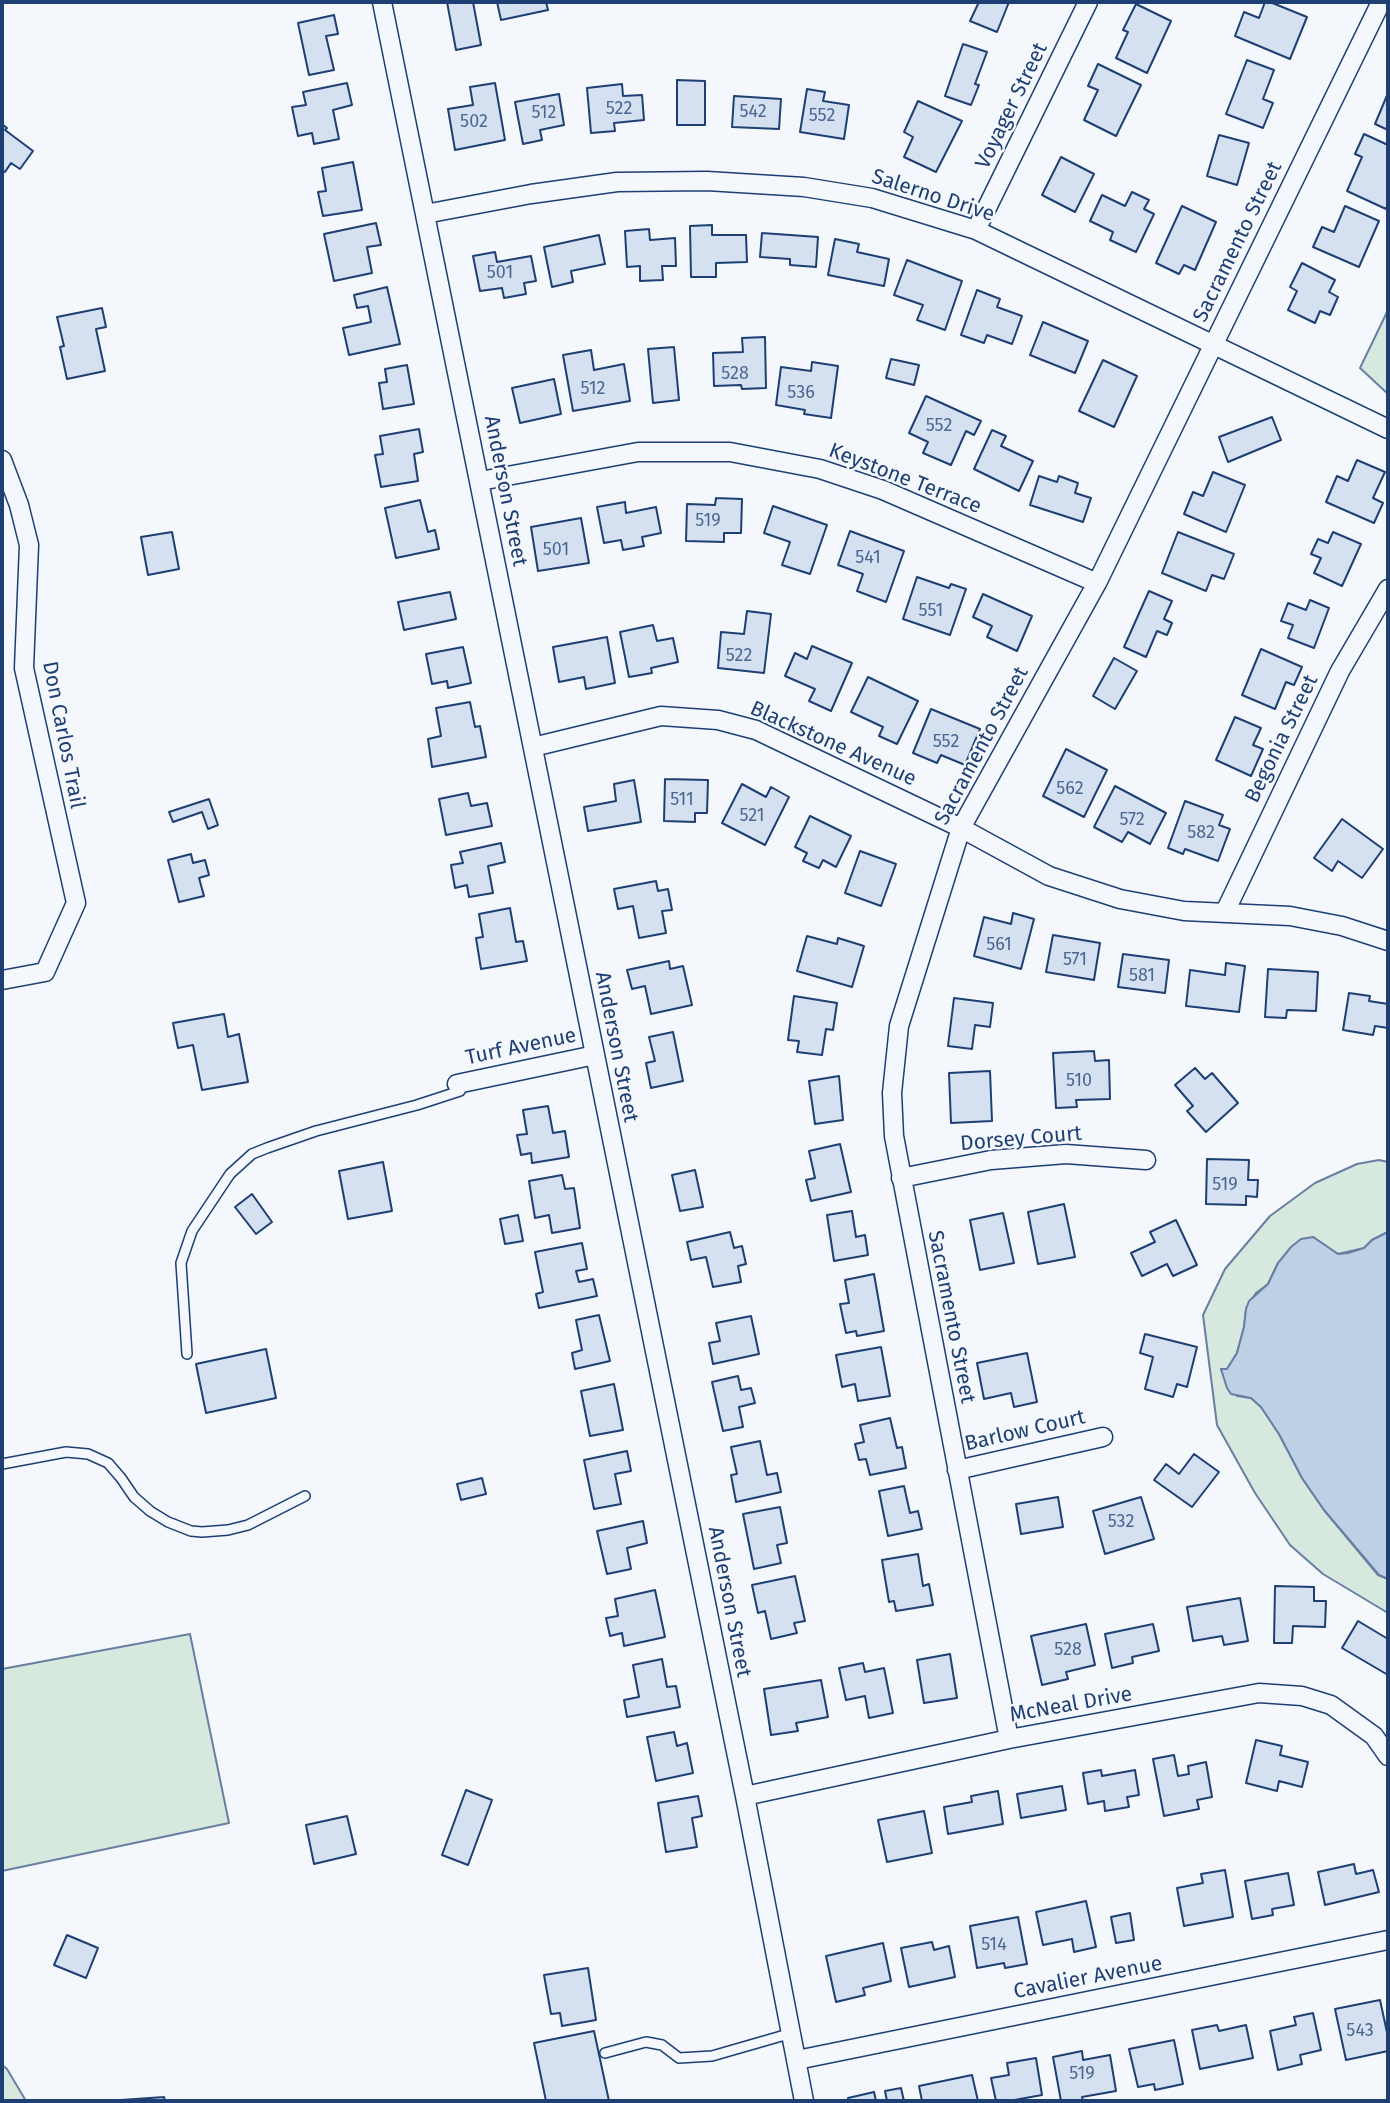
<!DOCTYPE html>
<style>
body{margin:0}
#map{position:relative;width:1390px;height:2103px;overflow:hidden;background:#f4f7fb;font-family:"Fira Sans",sans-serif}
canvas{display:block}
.frame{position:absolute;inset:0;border:4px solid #1d3f73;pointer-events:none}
</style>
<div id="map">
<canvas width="1390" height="2103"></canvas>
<div class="frame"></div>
</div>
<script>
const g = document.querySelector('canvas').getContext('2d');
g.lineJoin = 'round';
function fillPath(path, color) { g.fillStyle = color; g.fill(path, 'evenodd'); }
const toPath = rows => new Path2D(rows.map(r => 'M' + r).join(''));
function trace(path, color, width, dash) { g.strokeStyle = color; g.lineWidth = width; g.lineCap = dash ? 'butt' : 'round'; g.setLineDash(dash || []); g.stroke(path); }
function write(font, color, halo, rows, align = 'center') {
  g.font = font + ' "Fira Sans",sans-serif'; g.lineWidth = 5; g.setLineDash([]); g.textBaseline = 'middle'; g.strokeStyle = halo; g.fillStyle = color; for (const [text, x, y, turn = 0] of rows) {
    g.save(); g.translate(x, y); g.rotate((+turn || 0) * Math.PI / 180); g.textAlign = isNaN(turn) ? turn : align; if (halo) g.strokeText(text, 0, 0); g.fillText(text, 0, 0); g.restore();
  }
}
const green = toPath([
 [1388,310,1388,394,1360,368,1388,310],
 [1379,1160,1388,1162,1388,1232,1372,1240,1364,1248,1338,1254,1313,1237,1278,1263,1268,1284,1256,1293,1246,1309,1244,1327,1237,1353,1227,1369,1221,1369,1237,1396,1251,1398,1261,1407,1279,1434,1302,1478,1324,1510,1378,1575,1388,1579,1388,1613,1323,1574,1290,1545,1255,1493,1217,1425,1203,1315,1225,1269,1270,1216,1315,1183,1357,1164,1379,1160],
 [190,1634,229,1823,2,1871,2,1669,190,1634],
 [2,2065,7,2069,26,2101,2,2101,2,2065]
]);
fillPath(green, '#d7e8df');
trace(green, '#687fa3', 2);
const water = toPath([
 [1388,1232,1388,1579,1379,1575,1324,1510,1302,1478,1279,1434,1261,1407,1251,1398,1231,1394,1227,1388,1221,1369,1227,1369,1237,1353,1244,1327,1246,1309,1249,1301,1268,1284,1278,1263,1291,1247,1301,1239,1313,1237,1338,1254,1348,1253,1364,1248,1372,1240,1388,1232]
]);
fillPath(water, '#bed0e5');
trace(water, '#687fa3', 2);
const building = toPath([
 [447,2,473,2,481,45,456,50,447,2],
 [497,2,546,2,548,10,501,20,497,2],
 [979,2,1009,2,997,32,970,21,979,2],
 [1265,2,1270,2,1307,17,1290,59,1235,36,1244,12,1259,18,1265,2],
 [1136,4,1171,21,1147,73,1116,58,1128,32,1123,30,1136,4],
 [334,15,338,34,326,36,334,70,309,75,298,23,334,15],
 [963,44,987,52,975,84,979,85,971,105,945,96,963,44],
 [1247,60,1274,70,1263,99,1273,103,1263,128,1226,114,1247,60],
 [1098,64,1141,85,1116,136,1084,120,1098,90,1088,86,1098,64],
 [677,80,705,81,705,125,677,125,677,80],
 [347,83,352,105,333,110,339,139,314,144,312,133,298,136,292,107,306,105,303,92,347,83],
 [495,83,505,140,455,150,448,109,473,105,470,87,495,83],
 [622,84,623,96,642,95,644,120,614,123,615,131,591,133,587,88,622,84],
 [807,89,825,92,823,101,849,105,844,139,800,132,807,89],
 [1388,93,1388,130,1375,124,1388,93],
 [559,94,564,125,540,130,542,140,523,144,515,102,559,94],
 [734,96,781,99,779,129,732,127,734,96],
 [918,101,962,121,936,172,904,157,913,137,904,132,918,101],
 [2,124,7,128,5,130,33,151,20,169,11,163,5,172,2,170,2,124],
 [1364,134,1388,145,1388,203,1386,209,1347,191,1362,157,1355,154,1364,134],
 [1219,135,1249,143,1237,185,1207,176,1219,135],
 [1061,157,1094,174,1075,212,1042,195,1061,157],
 [353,162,362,210,323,216,318,192,326,191,322,168,353,162],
 [1132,192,1149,200,1144,209,1154,214,1136,252,1110,240,1113,232,1090,221,1102,195,1125,206,1132,192],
 [1182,206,1216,222,1195,270,1184,265,1179,274,1156,263,1182,206],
 [1345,206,1379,221,1359,267,1313,247,1322,227,1334,232,1345,206],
 [376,223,381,245,367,247,372,273,334,281,324,234,376,223],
 [712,225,712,235,746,235,747,262,716,263,716,277,691,277,690,226,712,225],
 [649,229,650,240,675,238,676,266,662,266,663,280,640,281,640,266,627,267,625,231,649,229],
 [762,233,818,237,816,267,790,265,790,259,760,257,762,233],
 [599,235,605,264,571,271,573,282,552,287,544,247,599,235],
 [835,239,859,244,857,252,889,259,884,286,828,275,835,239],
 [495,252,497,262,531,256,536,281,524,283,526,294,504,298,502,288,480,291,473,256,495,252],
 [907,260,962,281,945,330,917,320,923,305,894,295,907,260],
 [1302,263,1335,280,1329,292,1338,297,1330,315,1320,311,1315,323,1288,310,1297,291,1290,287,1302,263],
 [387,287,400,344,349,355,343,328,371,322,368,306,357,308,354,295,387,287],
 [977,290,1000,299,997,307,1022,316,1012,344,987,335,984,343,961,335,977,290],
 [102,308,106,327,96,329,105,371,67,379,60,347,64,346,57,317,102,308],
 [1043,322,1088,341,1075,373,1030,355,1043,322],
 [765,337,766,388,742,389,741,385,714,386,713,353,743,352,742,338,765,337],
 [674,347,679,400,653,403,648,349,674,347],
 [591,350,594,370,624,364,630,401,573,411,563,355,591,350],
 [891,359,919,365,914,385,886,378,891,359],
 [1103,360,1137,376,1114,427,1079,411,1103,360],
 [812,362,838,366,831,418,804,414,805,410,776,405,781,367,811,371,812,362],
 [407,365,414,404,383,409,379,383,387,382,385,369,407,365],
 [554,379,561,414,520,423,512,388,554,379],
 [926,396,981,421,974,435,966,431,951,465,923,453,928,442,909,433,926,396],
 [1272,417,1281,440,1228,462,1219,437,1272,417],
 [419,429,423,452,414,454,418,481,381,487,375,455,383,454,380,436,419,429],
 [992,430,1006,436,1001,446,1033,461,1019,491,974,469,992,430],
 [1357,460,1385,472,1373,498,1383,503,1374,523,1326,502,1337,476,1348,481,1357,460],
 [1213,472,1245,485,1226,532,1184,514,1193,492,1203,496,1213,472],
 [1039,476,1057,482,1059,476,1078,483,1075,493,1091,498,1083,522,1030,505,1039,476],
 [716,498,742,499,741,533,724,533,724,542,686,541,687,504,715,505,716,498],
 [420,500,428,532,435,530,439,549,396,558,385,508,420,500],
 [625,502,626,513,656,507,661,533,642,537,644,546,623,550,621,540,604,543,597,507,625,502],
 [773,506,827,525,810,574,782,565,790,542,764,533,773,506],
 [581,518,589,563,538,571,531,527,581,518],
 [850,531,904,551,886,602,857,591,863,574,838,565,850,531],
 [172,532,179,569,148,575,141,537,172,532],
 [1178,532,1234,554,1224,579,1212,575,1206,591,1162,573,1178,532],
 [1333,532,1361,544,1342,586,1314,573,1321,558,1311,554,1318,539,1328,543,1333,532],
 [917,577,949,588,951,584,966,589,950,635,903,619,917,577],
 [1149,591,1172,601,1164,619,1172,623,1167,635,1157,631,1146,657,1124,647,1149,591],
 [450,592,456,619,404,630,398,602,450,592],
 [983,594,1032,616,1017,651,987,637,992,626,973,617,983,594],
 [1310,600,1329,608,1314,648,1288,638,1293,625,1281,621,1288,603,1306,610,1310,600],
 [747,611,771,614,764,673,718,668,721,632,744,634,747,611],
 [653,625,657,641,673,638,678,662,651,668,652,673,629,677,620,632,653,625],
 [607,637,615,683,586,689,584,677,559,682,553,647,607,637],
 [812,646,852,663,831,711,809,701,815,689,785,676,795,653,807,659,812,646],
 [463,647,471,683,448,688,447,681,432,684,426,654,463,647],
 [1261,649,1302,667,1294,685,1286,682,1275,709,1242,695,1261,649],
 [1114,658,1137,671,1115,709,1093,696,1114,658],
 [868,677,918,701,897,744,879,736,883,727,851,712,868,677],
 [470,702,475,727,480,726,486,757,432,767,428,739,441,736,436,708,470,702],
 [931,709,980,729,965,765,941,755,937,763,913,753,931,709],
 [1235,717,1261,728,1253,745,1263,749,1251,776,1216,760,1235,717],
 [1066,749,1107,770,1084,817,1043,796,1066,749],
 [665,779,708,780,707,813,695,813,695,822,664,821,665,779],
 [634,780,641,822,588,831,584,807,616,801,614,784,634,780],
 [742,784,766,797,771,787,789,797,765,845,722,823,742,784],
 [1115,786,1166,813,1150,844,1128,832,1122,842,1094,827,1115,786],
 [468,793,471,806,487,803,492,826,446,835,439,799,468,793],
 [209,799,218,825,208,829,202,812,173,822,169,812,209,799],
 [1185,801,1223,815,1219,825,1230,829,1218,861,1185,849,1183,854,1168,848,1185,801],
 [810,816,851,836,836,867,823,860,819,868,803,861,807,853,795,847,810,816],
 [1342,819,1383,849,1362,878,1338,861,1332,871,1314,858,1342,819],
 [501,843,505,862,488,866,493,893,469,897,467,885,455,888,451,865,463,863,460,852,501,843],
 [860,851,896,864,881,906,845,893,860,851],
 [191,854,193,863,205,860,209,875,199,878,204,896,179,902,168,860,191,854],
 [656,881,658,891,668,889,672,910,662,911,666,933,639,938,633,906,618,909,614,889,656,881],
 [510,908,516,942,523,941,527,961,481,969,476,938,483,937,479,914,510,908],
 [1013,913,1034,919,1021,969,974,956,984,917,1011,924,1013,913],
 [1053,935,1100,943,1094,980,1046,972,1053,935],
 [807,936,837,944,838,938,864,946,852,987,797,971,807,936],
 [1123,954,1169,960,1165,993,1118,987,1123,954],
 [669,961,670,969,683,966,692,1005,651,1014,645,986,632,989,627,970,669,961],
 [1226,963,1245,966,1239,1012,1186,1006,1190,970,1225,975,1226,963],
 [1268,969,1318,972,1316,1011,1287,1010,1286,1018,1265,1017,1268,969],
 [1349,993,1370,996,1369,1001,1388,1004,1388,1028,1375,1026,1373,1035,1343,1030,1349,993],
 [794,996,837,1003,833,1030,826,1029,822,1055,797,1052,799,1041,788,1040,794,996],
 [954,998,993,1003,990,1027,975,1025,972,1049,948,1046,954,998],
 [224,1014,228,1037,239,1034,248,1082,202,1090,193,1045,178,1048,173,1023,224,1014],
 [673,1032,683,1081,651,1088,646,1063,655,1061,649,1037,673,1032],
 [1094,1051,1095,1061,1109,1060,1110,1099,1076,1100,1077,1107,1056,1108,1053,1053,1094,1051],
 [1195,1068,1205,1079,1212,1073,1238,1103,1206,1132,1187,1111,1193,1106,1175,1085,1195,1068],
 [990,1071,992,1121,951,1123,949,1073,990,1071],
 [839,1076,843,1120,815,1124,809,1081,839,1076],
 [548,1106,553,1133,565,1131,569,1157,532,1163,531,1153,521,1155,517,1135,527,1134,523,1110,548,1106],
 [840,1144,851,1192,811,1201,806,1180,815,1178,809,1151,840,1144],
 [1207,1159,1249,1160,1248,1180,1258,1180,1257,1197,1246,1196,1246,1205,1206,1204,1207,1159],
 [383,1162,392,1211,348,1219,339,1171,383,1162],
 [695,1170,703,1207,680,1211,672,1175,695,1170],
 [562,1175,565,1189,574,1188,580,1228,552,1233,549,1215,535,1218,529,1181,562,1175],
 [252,1194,272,1222,256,1234,235,1207,252,1194],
 [1064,1204,1075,1257,1038,1264,1028,1212,1064,1204],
 [852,1211,856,1237,865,1235,868,1255,834,1261,827,1215,852,1211],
 [1003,1213,1014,1263,980,1270,970,1220,1003,1213],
 [518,1215,523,1241,505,1244,500,1219,518,1215],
 [1176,1220,1197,1265,1173,1276,1167,1264,1142,1276,1131,1253,1155,1242,1150,1232,1176,1220],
 [730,1232,734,1248,742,1246,746,1264,738,1266,741,1282,713,1287,706,1257,691,1260,687,1242,730,1232],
 [582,1243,587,1269,576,1271,579,1282,593,1279,597,1296,539,1308,536,1294,543,1292,535,1252,582,1243],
 [874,1274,884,1331,857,1336,856,1331,846,1333,840,1304,849,1303,845,1280,874,1274],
 [599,1315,610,1361,575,1369,572,1353,582,1350,576,1320,599,1315],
 [751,1316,759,1354,713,1364,709,1343,720,1341,716,1323,751,1316],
 [1145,1334,1197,1347,1187,1387,1177,1384,1173,1397,1145,1389,1153,1357,1140,1353,1145,1334],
 [881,1347,890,1396,858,1401,855,1384,842,1387,836,1355,881,1347],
 [266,1349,276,1398,206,1413,196,1364,266,1349],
 [1027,1353,1037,1402,1014,1407,1011,1393,984,1399,977,1363,1027,1353],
 [738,1376,741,1390,751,1388,755,1403,739,1407,743,1427,723,1431,712,1382,738,1376],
 [614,1384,623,1430,590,1436,581,1391,614,1384],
 [890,1418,897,1448,902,1447,906,1468,870,1475,866,1459,859,1460,855,1444,864,1442,860,1425,890,1418],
 [760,1441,767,1475,777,1473,781,1492,736,1502,731,1475,737,1474,731,1447,760,1441],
 [627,1451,631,1471,615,1474,621,1504,594,1509,584,1460,627,1451],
 [1194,1454,1219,1472,1192,1507,1154,1480,1166,1464,1179,1474,1194,1454],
 [482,1478,486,1494,461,1500,457,1484,482,1478],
 [904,1486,910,1513,918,1511,922,1529,888,1536,879,1491,904,1486],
 [1058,1497,1063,1527,1021,1534,1016,1504,1058,1497],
 [1141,1497,1154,1539,1105,1554,1093,1511,1141,1497],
 [780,1507,787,1543,777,1545,781,1563,754,1569,743,1514,780,1507],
 [643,1521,647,1543,627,1548,631,1569,607,1574,597,1531,643,1521],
 [918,1554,923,1586,929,1584,933,1605,896,1611,894,1601,889,1602,882,1560,918,1554],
 [795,1576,805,1621,794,1623,797,1633,771,1639,765,1611,758,1613,752,1585,795,1576],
 [1275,1586,1314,1587,1314,1601,1326,1601,1325,1627,1293,1626,1292,1643,1274,1643,1275,1586],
 [655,1590,665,1637,624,1646,622,1633,610,1636,606,1618,618,1616,615,1599,655,1590],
 [1240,1598,1248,1641,1224,1645,1222,1636,1193,1641,1187,1607,1240,1598],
 [1358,1621,1388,1639,1388,1675,1342,1648,1358,1621],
 [1086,1624,1095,1665,1066,1672,1068,1679,1042,1685,1031,1636,1086,1624],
 [1153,1624,1159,1651,1132,1657,1133,1663,1112,1668,1105,1634,1153,1624],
 [950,1654,957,1698,924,1703,917,1660,950,1654],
 [662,1659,667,1687,676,1686,680,1707,627,1717,624,1700,639,1697,633,1665,662,1659],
 [863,1663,865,1672,884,1668,893,1713,869,1718,865,1696,846,1700,839,1668,863,1663],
 [821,1680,828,1717,796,1723,798,1731,771,1735,764,1689,821,1680],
 [674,1732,677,1746,687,1743,693,1773,656,1781,647,1737,674,1732],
 [1256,1740,1282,1746,1280,1755,1308,1762,1302,1787,1279,1781,1277,1791,1246,1783,1256,1740],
 [1174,1755,1178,1776,1189,1774,1188,1766,1206,1762,1212,1797,1197,1800,1199,1809,1164,1816,1153,1759,1174,1755],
 [1101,1770,1102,1776,1135,1770,1139,1795,1127,1797,1129,1807,1105,1811,1104,1801,1088,1804,1083,1773,1101,1770],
 [1062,1786,1066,1810,1021,1818,1017,1794,1062,1786],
 [466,1790,492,1800,468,1865,442,1855,466,1790],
 [998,1791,1003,1824,948,1834,944,1807,972,1802,971,1796,998,1791],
 [698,1796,702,1816,692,1818,697,1847,666,1852,658,1803,698,1796],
 [924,1811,932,1853,887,1862,878,1820,924,1811],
 [347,1816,356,1854,314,1864,306,1825,347,1816],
 [1354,1864,1356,1874,1373,1870,1379,1892,1325,1905,1318,1872,1354,1864],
 [1225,1870,1233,1917,1184,1926,1177,1888,1203,1883,1201,1874,1225,1870],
 [1288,1873,1294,1905,1272,1909,1273,1915,1252,1919,1245,1881,1288,1873],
 [1086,1901,1096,1947,1074,1952,1072,1939,1043,1945,1036,1912,1086,1901],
 [1130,1913,1134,1940,1116,1943,1111,1917,1130,1913],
 [1018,1917,1027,1964,1005,1968,1004,1963,977,1968,970,1926,1018,1917],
 [67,1935,98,1948,86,1978,54,1965,67,1935],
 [932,1942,934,1950,949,1946,955,1977,909,1987,901,1948,932,1942],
 [883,1943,891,1981,863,1988,865,1995,836,2002,826,1956,883,1943],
 [588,1968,596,2020,562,2026,560,2013,551,2014,544,1975,588,1968],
 [1380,2000,1388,2037,1388,2051,1346,2060,1335,2009,1380,2000],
 [1313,2013,1321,2050,1300,2055,1302,2064,1278,2070,1270,2031,1296,2025,1294,2017,1313,2013],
 [1217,2025,1219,2031,1246,2025,1253,2058,1200,2069,1192,2030,1217,2025],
 [594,2031,609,2101,546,2101,534,2043,594,2031],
 [1174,2040,1183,2084,1155,2090,1154,2084,1138,2087,1129,2049,1174,2040],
 [1082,2051,1083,2060,1110,2055,1116,2091,1082,2097,1083,2101,1061,2101,1053,2057,1082,2051],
 [1036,2058,1042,2095,1009,2101,996,2101,991,2078,1009,2075,1007,2063,1036,2058],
 [972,2075,978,2101,922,2101,919,2086,972,2075],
 [901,2088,904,2101,887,2101,885,2091,901,2088],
 [874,2092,876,2101,849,2101,848,2098,874,2092],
 [164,2097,165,2101,121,2101,121,2100,164,2097]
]);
fillPath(building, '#d5e0f0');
trace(building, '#1d3f73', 2);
const service = toPath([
 [187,1354,181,1263,192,1231,230,1174,252,1154,267,1148,316,1131,417,1105,460,1091,462,1087],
 [2,1464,66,1452,88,1454,108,1463,121,1478,134,1497,150,1511,168,1522,191,1531,202,1532,228,1530,248,1525,305,1496],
 [605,2053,646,2042,662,2045,679,2058,712,2056,792,2033]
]);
const minor = toPath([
 [382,2,745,1796,804,2101],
 [425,214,531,194,617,182,707,181,804,187,872,198,976,230,1388,429],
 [976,230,1088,2],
 [2,460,19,505,29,545,24,668,76,903,45,972,2,980],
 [480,481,638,452,730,452,820,469,883,490,1097,583],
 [533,747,661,716,718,720,756,730,961,828,1049,876,1120,899,1184,911,1290,916,1342,926,1388,941],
 [1225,912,1340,671,1388,589],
 [457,1084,595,1055],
 [901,1178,991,1160,1066,1154,1146,1160],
 [957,1470,1103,1437],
 [1009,1739,894,1136,892,1093,899,1026,961,828,1097,583,1381,2],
 [745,1796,1009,1739,1259,1693,1302,1696,1331,1705,1374,1736,1388,1756],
 [797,2060,1388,1940]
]);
trace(service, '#1d3f73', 12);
trace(minor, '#1d3f73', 21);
trace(service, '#f4f7fb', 9);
trace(minor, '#f4f7fb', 18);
write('18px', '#4b6792', null, [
 ["522",619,109],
 ["542",753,112],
 ["512",544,113],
 ["552",822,116],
 ["502",474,122],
 ["501",500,273],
 ["528",735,374],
 ["512",593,389],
 ["536",801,393],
 ["552",939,426],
 ["519",708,521],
 ["501",556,550],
 ["541",868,558],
 ["551",931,611],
 ["522",739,656],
 ["552",946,742],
 ["562",1070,789],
 ["511",682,800],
 ["521",752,816],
 ["572",1132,820],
 ["582",1201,833],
 ["561",999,945],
 ["571",1075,960],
 ["581",1142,976],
 ["510",1079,1081],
 ["519",1225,1185],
 ["532",1121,1522],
 ["528",1068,1650],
 ["514",994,1945],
 ["543",1360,2031],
 ["519",1082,2074]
]);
write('21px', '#1d3f73', '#f4f7fb', [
 ["Voyager Street",1012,106,-64],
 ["Salerno Drive",933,196,18],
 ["Sacramento Street",1238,242,-64],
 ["Keystone Terrace",905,479,21],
 ["Anderson Street",505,491,79],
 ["Don Carlos Trail",63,735,79],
 ["Begonia Street",1282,739,-64],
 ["Blackstone Avenue",833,744,24],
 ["Sacramento Street",982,746,-62],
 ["Turf Avenue",521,1047,-12],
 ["Anderson Street",616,1047,79],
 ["Dorsey Court",1021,1139,-5],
 ["Sacramento Street",951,1317,79],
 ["Barlow Court",1025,1431,-13],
 ["Anderson Street",729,1602,79],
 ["McNeal Drive",1071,1705,-10],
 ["Cavalier Avenue",1088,1978,-11]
]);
</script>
